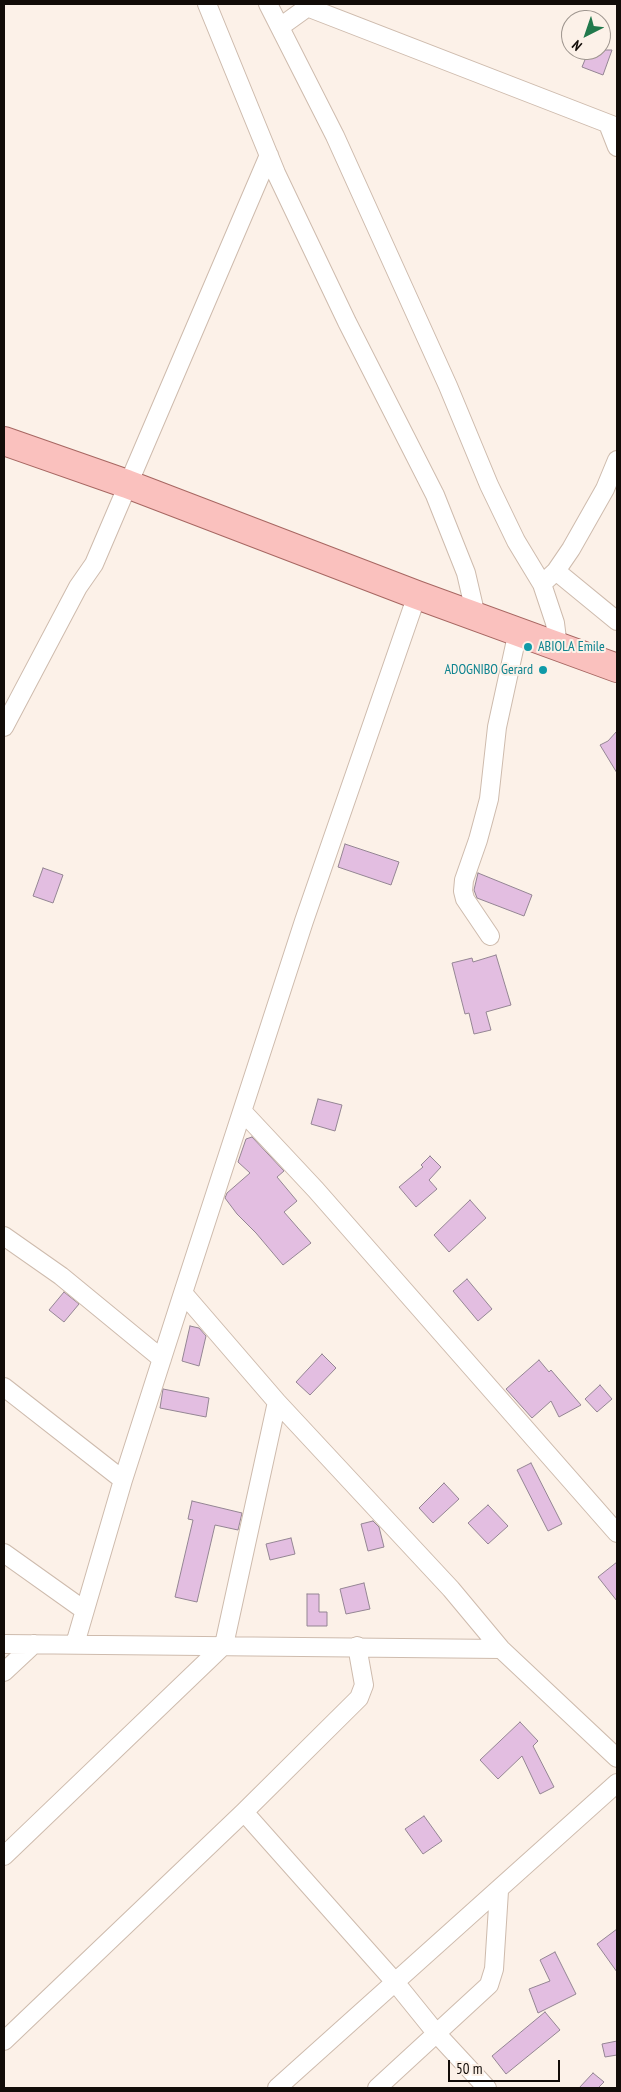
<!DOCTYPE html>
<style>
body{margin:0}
#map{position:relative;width:621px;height:2092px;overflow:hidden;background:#fcf1e8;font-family:"PT Sans Narrow",sans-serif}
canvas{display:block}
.frame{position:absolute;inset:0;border:5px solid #120c08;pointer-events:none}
.north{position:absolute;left:561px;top:10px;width:50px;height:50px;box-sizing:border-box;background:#fcf1e8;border:1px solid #9e958e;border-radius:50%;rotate:221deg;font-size:14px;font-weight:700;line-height:20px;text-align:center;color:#120c08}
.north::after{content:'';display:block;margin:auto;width:18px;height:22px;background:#22794c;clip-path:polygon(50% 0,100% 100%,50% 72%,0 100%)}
.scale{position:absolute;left:448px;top:2060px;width:112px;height:22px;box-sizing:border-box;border:2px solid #120c08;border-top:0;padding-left:6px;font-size:15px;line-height:18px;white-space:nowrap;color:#120c08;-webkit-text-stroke:4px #fcf1e8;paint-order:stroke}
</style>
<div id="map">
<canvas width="621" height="2092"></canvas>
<div class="frame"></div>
<div class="north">N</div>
<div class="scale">50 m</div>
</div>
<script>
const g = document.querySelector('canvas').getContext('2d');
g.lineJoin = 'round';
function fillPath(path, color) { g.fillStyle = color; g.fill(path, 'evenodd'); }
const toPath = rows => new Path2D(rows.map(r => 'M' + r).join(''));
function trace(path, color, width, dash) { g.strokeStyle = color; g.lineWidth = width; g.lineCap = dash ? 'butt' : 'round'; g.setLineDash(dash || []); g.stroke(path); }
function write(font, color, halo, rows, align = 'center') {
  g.font = font + ' "PT Sans Narrow",sans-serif'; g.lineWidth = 4; g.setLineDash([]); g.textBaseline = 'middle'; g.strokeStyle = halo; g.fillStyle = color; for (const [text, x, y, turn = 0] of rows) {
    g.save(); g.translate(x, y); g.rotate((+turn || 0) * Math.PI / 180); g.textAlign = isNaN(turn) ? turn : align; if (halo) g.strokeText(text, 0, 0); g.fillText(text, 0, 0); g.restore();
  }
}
const building = toPath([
 [589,50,612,50,603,75,582,67,589,50],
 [617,731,617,773,600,745,608,741,617,731],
 [345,844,399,862,391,885,338,867,345,844],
 [43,868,63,875,53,903,33,896,43,868],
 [478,873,532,895,524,916,477,898,474,890,478,873],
 [496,955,511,1005,486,1012,491,1030,474,1034,469,1013,465,1014,452,963,472,958,473,962,496,955],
 [318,1099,342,1105,335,1131,311,1124,318,1099],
 [252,1137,284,1171,277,1177,297,1201,284,1212,311,1243,283,1265,256,1233,237,1214,225,1198,227,1193,250,1173,238,1162,246,1139,252,1137],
 [430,1156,441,1167,429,1180,437,1189,416,1207,399,1187,423,1167,421,1165,430,1156],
 [470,1200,486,1218,449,1252,434,1235,470,1200],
 [467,1279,492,1309,478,1321,453,1291,467,1279],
 [64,1292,79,1304,64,1322,49,1310,64,1292],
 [190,1326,199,1328,206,1336,199,1366,182,1361,190,1326],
 [322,1354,336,1368,310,1395,296,1382,322,1354],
 [539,1360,549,1372,551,1370,581,1405,559,1417,551,1401,532,1418,506,1389,539,1360],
 [600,1385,612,1399,597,1412,585,1399,600,1385],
 [163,1389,209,1398,206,1417,160,1408,163,1389],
 [531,1463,562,1524,548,1531,517,1470,531,1463],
 [444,1483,459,1499,433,1523,419,1508,444,1483],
 [192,1501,242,1513,238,1530,215,1525,197,1602,175,1597,193,1520,188,1519,192,1501],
 [488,1505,508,1526,488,1544,468,1523,488,1505],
 [373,1521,379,1527,384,1547,368,1551,361,1524,373,1521],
 [291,1538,295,1554,270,1560,266,1544,291,1538],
 [617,1562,617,1601,598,1577,617,1562],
 [364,1583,370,1609,346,1614,340,1589,364,1583],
 [307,1594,319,1594,319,1612,327,1612,327,1626,307,1626,307,1594],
 [520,1722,538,1741,533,1746,554,1787,540,1794,522,1756,498,1779,480,1760,520,1722],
 [424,1816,442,1841,423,1854,405,1829,424,1816],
 [617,1929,617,1972,597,1944,617,1929],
 [555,1952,576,1994,538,2013,529,1989,550,1981,540,1960,555,1952],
 [545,2012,560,2030,506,2074,492,2056,545,2012],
 [617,2041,617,2055,605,2057,602,2044,617,2041],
 [593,2073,604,2082,598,2088,579,2088,593,2073]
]);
fillPath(building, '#e3bee1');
trace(building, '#948593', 1);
const street = toPath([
 [207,4,276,173,347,322,435,495,466,573,476,616],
 [268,4,335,136,448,386,489,485,516,541,542,584,555,623,558,647],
 [307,7,617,127],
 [280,27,312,4],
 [608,124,617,147],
 [556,571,617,621],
 [542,584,556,571,571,549,605,489,617,460],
 [417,595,304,921,183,1293,277,1402,451,1589,501,1649,617,1758],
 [4,727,78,587,94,564,269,155],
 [490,936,465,899,463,891,464,880,478,840,489,799,497,727,518,631],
 [243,1112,316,1190,617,1533],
 [4,1236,61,1276,162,1359],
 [4,1387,123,1480],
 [4,1553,84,1610],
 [4,1644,501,1649],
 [75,1644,123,1480,183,1293],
 [4,1672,34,1644],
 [244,1812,395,1982,437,2034,487,2088],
 [4,1856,224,1645,277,1402],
 [4,2041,244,1812,359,1698,364,1685,357,1646],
 [277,2088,617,1783],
 [377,2088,489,1985,494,1969,499,1891]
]);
const primary = toPath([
 [4,441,127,484,417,595,617,668]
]);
trace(street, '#cebbad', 20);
trace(primary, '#a76762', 30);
trace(street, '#fff', 18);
trace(primary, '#fac1be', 28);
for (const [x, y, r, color] of [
 [528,647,5,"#0f9aa8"],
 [543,670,5,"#0f9aa8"]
]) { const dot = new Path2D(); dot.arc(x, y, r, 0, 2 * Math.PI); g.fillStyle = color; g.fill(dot); trace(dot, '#fcf1e8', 2); }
write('14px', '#0d838f', '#fcf1e8', [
 ["ABIOLA Emile",538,647],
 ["ADOGNIBO Gerard",533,670,"right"]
], 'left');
</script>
